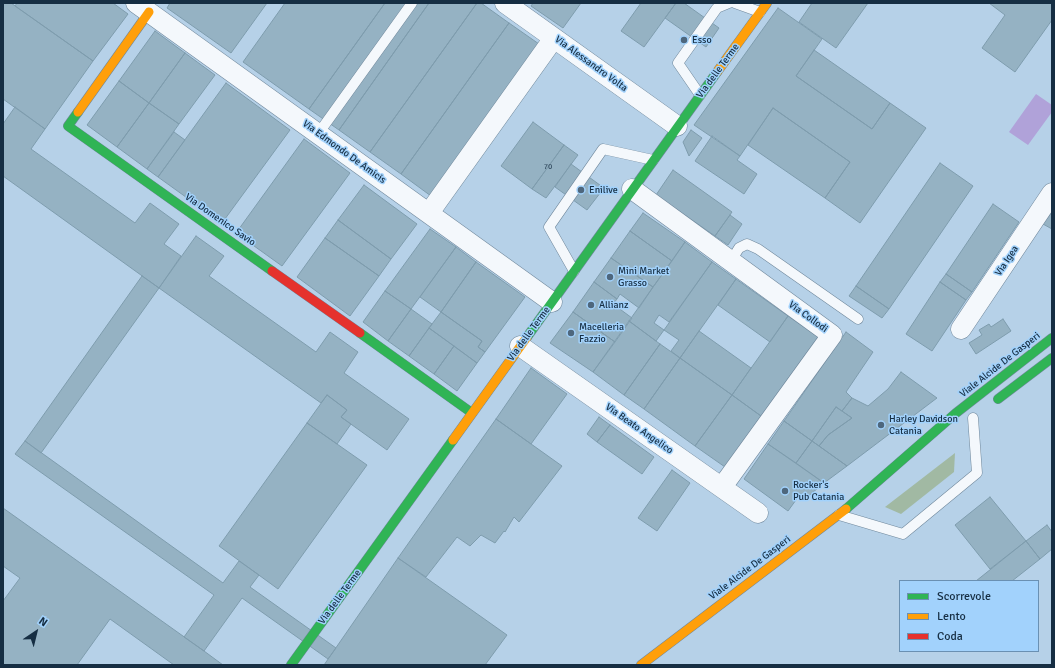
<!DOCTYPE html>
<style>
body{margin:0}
#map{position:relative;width:1055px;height:668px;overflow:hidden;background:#b6d1e8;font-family:Signika,sans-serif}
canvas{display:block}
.frame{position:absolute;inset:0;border:4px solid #162e43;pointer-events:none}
.legend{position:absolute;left:899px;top:580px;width:140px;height:72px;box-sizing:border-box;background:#a2d2fc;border:1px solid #6a90b2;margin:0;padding:5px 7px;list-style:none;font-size:12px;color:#162e43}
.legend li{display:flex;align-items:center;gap:8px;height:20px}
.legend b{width:20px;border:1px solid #6a90b2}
.north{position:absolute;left:16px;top:612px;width:40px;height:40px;-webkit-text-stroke:3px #a2d2fc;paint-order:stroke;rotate:35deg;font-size:11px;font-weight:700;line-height:16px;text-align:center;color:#162e43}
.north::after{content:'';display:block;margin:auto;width:14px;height:18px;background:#162e43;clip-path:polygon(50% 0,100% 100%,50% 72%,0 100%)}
</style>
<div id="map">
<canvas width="1055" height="668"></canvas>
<div class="frame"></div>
<ul class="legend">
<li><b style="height:5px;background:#30b455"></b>Scorrevole</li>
<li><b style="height:5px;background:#ff9f0a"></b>Lento</li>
<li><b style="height:5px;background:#e5322d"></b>Coda</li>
</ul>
<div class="north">N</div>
</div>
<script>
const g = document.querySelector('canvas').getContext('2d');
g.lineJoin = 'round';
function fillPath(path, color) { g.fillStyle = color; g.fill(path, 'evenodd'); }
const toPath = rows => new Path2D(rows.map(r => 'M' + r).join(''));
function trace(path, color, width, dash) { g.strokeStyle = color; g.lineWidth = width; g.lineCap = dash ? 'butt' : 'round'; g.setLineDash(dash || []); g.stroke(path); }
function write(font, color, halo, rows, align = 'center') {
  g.font = font + ' Signika,sans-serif'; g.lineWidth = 3; g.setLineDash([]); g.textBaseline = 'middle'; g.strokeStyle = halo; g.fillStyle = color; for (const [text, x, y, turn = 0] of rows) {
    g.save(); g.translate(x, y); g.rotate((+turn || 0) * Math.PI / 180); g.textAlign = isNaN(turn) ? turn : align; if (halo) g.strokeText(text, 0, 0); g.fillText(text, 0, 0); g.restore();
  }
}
fillPath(toPath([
 [955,453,954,472,901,514,885,507]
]), '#a1b9a3');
fillPath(toPath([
 [1036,94,1052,105,1052,112,1028,145,1009,132]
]), '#b0a2d9');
const building = toPath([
 [3,3,11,3,93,61,45,129,3,99,3,3],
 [17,3,113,3,128,14,93,61,15,6,17,3],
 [170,3,267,3,231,53,167,8,170,3],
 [285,3,385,3,309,109,243,62,285,3],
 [385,3,429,3,339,130,309,109,385,3],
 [429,3,477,3,370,152,339,130,429,3],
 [477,3,481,3,509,23,401,174,370,152,477,3],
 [533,3,581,3,563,28,531,6,533,3],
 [641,3,676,3,644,47,621,31,641,3],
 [676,3,684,3,719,28,706,47,665,18,676,3],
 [812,3,868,3,836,48,799,22,812,3],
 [989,3,1052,3,1052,20,1015,72,982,48,1005,15,989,3],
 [778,8,822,39,796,76,872,129,890,103,926,128,860,223,825,198,850,162,773,108,740,156,694,125,778,8],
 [509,23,539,44,431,196,401,174,509,23],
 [155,31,185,53,149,103,119,81,155,31],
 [814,50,890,103,872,129,796,76,814,50],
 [185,53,215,75,179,124,149,103,185,53],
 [119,81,149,103,117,147,87,125,119,81],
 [226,83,290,130,222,223,158,177,226,83],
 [149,103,179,124,147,169,117,147,149,103],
 [15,107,45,129,31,149,135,223,150,203,179,224,164,244,181,256,159,288,3,176,3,124,15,107],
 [773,108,850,162,825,198,748,145,773,108],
 [533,122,564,145,532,189,501,166,533,122],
 [691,130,702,138,689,156,683,142,691,130],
 [174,132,185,140,158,177,147,169,174,132],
 [712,136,740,156,737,160,757,174,744,194,695,161,712,136],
 [304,139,350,173,282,266,236,233,304,139],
 [564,145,578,155,546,198,532,189,564,145],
 [940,163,973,186,889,309,856,286,940,163],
 [571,164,604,188,587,210,555,187,571,164],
 [673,170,732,212,715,236,656,195,673,170],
 [364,185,417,224,391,259,338,220,364,185],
 [993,204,1019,222,972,292,946,274,993,204],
 [1052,212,1052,229,1043,224,1052,212],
 [643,213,685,242,672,261,630,231,643,213],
 [730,215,742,224,728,245,715,236,730,215],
 [338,220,391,259,379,276,325,238,338,220],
 [430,229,456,247,411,309,385,291,430,229],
 [630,231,672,261,653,287,611,258,630,231],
 [196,236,224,256,209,276,316,352,330,332,358,352,344,373,409,419,387,450,341,417,347,410,327,395,321,403,159,288,196,236],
 [325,238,379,276,350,316,297,277,325,238],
 [685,242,712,262,669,322,659,315,654,323,664,330,656,341,629,321,685,242],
 [456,247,476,262,441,312,420,297,456,247],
 [611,258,653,287,639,308,620,294,617,299,594,282,611,258],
 [476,262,525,297,485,352,478,347,482,341,441,312,476,262],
 [712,262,736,279,680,358,671,351,679,340,664,330,712,262],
 [946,274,972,292,966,300,940,282,946,274],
 [142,276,159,288,41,453,25,441,142,276],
 [736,279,788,316,770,342,718,305,736,279],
 [594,282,617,299,613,304,632,318,615,342,573,312,594,282],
 [940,282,966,300,932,351,906,334,940,282],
 [856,286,889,309,882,318,849,296,856,286],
 [385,291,411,309,388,341,363,322,385,291],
 [411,309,432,324,409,356,388,341,411,309],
 [441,312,482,341,478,347,485,352,477,363,429,328,441,312],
 [573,312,615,342,593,372,550,343,573,312],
 [788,316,818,337,761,416,732,395,788,316],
 [1003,319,1011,331,976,354,969,343,982,335,979,330,989,324,991,327,1003,319],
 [629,321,660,344,624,395,593,372,629,321],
 [429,328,454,346,434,374,409,356,429,328],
 [699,331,751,368,732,395,680,358,699,331],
 [846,332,873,352,846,392,852,398,842,411,836,407,812,441,784,421,846,332],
 [660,344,680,358,644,409,624,395,660,344],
 [454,346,477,363,457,391,434,374,454,346],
 [680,358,732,395,695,446,644,409,680,358],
 [531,368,567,394,531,444,496,419,531,368],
 [901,372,937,398,847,466,819,446,828,435,852,418,842,411,852,398,868,406,888,389,901,372],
 [327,395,347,410,341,417,351,424,337,444,307,423,327,395],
 [732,395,761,416,725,467,695,446,732,395],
 [836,407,852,418,828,435,819,446,812,441,836,407],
 [599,417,610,425,597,442,587,434,599,417],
 [496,419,562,466,519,522,514,517,505,532,504,531,495,543,481,535,470,546,457,537,426,577,398,558,496,419],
 [784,421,812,441,796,463,768,444,784,421],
 [307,423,367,465,278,589,219,546,307,423],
 [610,425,654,457,642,474,597,442,610,425],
 [25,441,223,583,239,561,259,575,250,587,336,648,328,659,242,598,204,651,184,637,214,595,15,454,25,441],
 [812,441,847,466,824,483,796,463,812,441],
 [768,444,824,483,806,498,801,493,788,511,744,479,768,444],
 [672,470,690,483,657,531,638,518,672,470],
 [990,497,1026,541,990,569,955,525,990,497],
 [3,508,204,651,223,665,174,665,110,619,77,665,3,665,3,601,20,578,3,566,3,508],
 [1047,525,1052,532,1052,549,1040,559,1026,541,1047,525],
 [1026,541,1040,559,1012,581,976,581,1026,541],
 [398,558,507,635,485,665,324,665,398,558]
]);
fillPath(building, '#95b2c3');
trace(building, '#7e9cad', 1);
const lane = toPath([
 [735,3,760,12],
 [700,95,678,63,717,8,729,3],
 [318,134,412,3],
 [731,261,739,248,747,244,758,249,858,319],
 [574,271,549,227,603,149,653,160],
 [839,515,903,534,977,473,973,418]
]);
const street = toPath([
 [136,3,552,302],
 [505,3,677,126],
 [632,189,832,335,722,487],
 [429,213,554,38],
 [961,329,1052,193],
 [520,346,758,513]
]);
const fast = toPath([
 [78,112,68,126,272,271],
 [360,333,472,413],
 [527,337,717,72],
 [998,399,1052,358],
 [846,509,956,413,1052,338],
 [291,665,453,440]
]);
const slow = toPath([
 [717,72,767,3],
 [78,112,149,12],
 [453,440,527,337],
 [641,665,846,509]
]);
const jam = toPath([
 [272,271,360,333]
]);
trace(lane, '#70889c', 11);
trace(street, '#70889c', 21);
trace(fast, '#70889c', 10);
trace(slow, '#70889c', 10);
trace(jam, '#70889c', 10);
trace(lane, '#f4f8fc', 10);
trace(street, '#f4f8fc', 20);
trace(fast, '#30b455', 9);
trace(slow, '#ff9f0a', 9);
trace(jam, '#e5322d', 9);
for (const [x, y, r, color] of [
 [684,40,4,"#4e677d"],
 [581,190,4,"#4e677d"],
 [610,277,4,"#4e677d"],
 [591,305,4,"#4e677d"],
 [571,333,4,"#4e677d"],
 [881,425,4,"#4e677d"],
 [785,491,4,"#4e677d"]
]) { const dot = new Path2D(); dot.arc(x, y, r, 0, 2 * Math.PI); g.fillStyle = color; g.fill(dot); trace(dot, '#a2d2fc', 1.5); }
write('8px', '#364f63', null, [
 ["70",548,167]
]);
write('10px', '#162e43', '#a2d2fc', [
 ["Esso",692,40],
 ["Enilive",589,190],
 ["Mini Market",618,271],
 ["Grasso",618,283],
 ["Allianz",599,305],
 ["Macelleria",579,327],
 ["Fazzio",579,339],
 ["Harley Davidson",889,419],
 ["Catania",889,431],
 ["Rocker's",793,485],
 ["Pub Catania",793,497]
], 'left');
write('10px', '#162e43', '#a2d2fc', [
 ["Via Alessandro Volta",591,64,36],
 ["Via delle Terme",718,71,-54],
 ["Via Edmondo De Amicis",344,152,36],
 ["Via Domenico Savio",220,220,35],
 ["Via Igea",1007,261,-56],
 ["Via Collodi",808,317,36],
 ["Via delle Terme",529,334,-54],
 ["Viale Alcide De Gasperi",1000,365,-38],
 ["Via Beato Angelico",639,429,35],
 ["Viale Alcide De Gasperi",750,568,-37],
 ["Via delle Terme",340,597,-54]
]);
</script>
